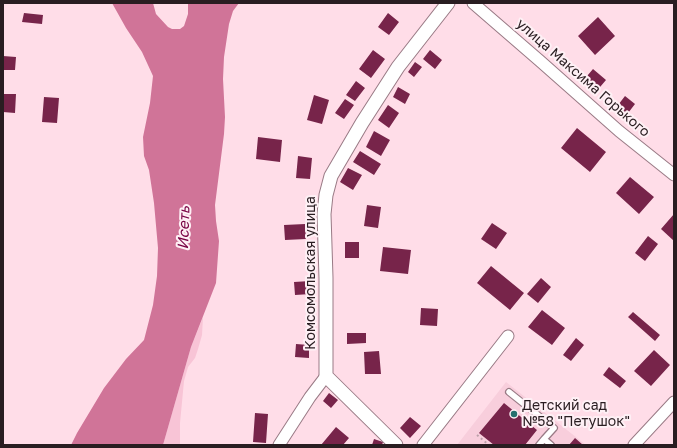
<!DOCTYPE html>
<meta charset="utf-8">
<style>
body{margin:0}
#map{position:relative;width:677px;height:448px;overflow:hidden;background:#ffdde8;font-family:"Golos Text",sans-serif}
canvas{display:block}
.frame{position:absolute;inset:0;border:4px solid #291d21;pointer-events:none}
</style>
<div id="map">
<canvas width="677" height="448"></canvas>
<div class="frame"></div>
</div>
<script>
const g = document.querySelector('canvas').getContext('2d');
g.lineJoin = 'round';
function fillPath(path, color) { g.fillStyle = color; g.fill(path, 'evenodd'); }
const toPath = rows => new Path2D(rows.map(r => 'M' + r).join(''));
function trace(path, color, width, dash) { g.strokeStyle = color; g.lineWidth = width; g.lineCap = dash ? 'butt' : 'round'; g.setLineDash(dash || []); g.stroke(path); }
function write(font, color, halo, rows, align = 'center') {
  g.font = font + ' "Golos Text",sans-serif'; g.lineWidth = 4; g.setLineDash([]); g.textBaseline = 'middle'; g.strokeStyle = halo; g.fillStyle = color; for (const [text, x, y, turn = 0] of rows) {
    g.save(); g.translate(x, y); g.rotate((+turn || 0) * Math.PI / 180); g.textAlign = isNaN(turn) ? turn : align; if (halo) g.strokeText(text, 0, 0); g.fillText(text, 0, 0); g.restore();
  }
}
fillPath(toPath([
 [506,382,586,445,457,445]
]), '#f8cedc');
fillPath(toPath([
 [203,317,202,335,198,349,195,358,188,367,184,381,180,423,180,445,163,445,191,347]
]), '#f8c4d6');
fillPath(toPath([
 [112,3,153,3,156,14,168,27,172,29,180,29,184,26,188,14,188,3,239,3,233,11,229,24,224,57,223,79,225,117,224,134,215,205,216,221,219,241,216,283,191,347,163,445,71,445,77,433,104,388,126,359,144,340,153,305,157,276,158,248,154,203,149,170,144,156,143,137,150,103,153,76,142,52,126,28]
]), '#d07498');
fillPath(toPath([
 [24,13,43,15,42,24,22,22],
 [388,13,399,22,389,35,378,27],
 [598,17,615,36,595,55,578,36],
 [373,50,385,59,371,78,359,69],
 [430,50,442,60,435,69,423,59],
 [3,56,16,57,15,70,3,70],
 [415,62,422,67,414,77,408,72],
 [593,69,606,80,595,93,582,82],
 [356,81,365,88,355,101,346,95],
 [398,87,410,94,405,104,393,97],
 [3,94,16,94,15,113,3,112],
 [314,95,329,100,322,124,307,120],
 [625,96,635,104,625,117,615,109],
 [44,97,59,98,57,123,42,122],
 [345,99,354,105,344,119,335,113],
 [388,105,399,113,389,128,378,120],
 [577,128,606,152,590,172,561,148],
 [374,131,390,140,381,156,366,147],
 [258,137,282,140,280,162,256,159],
 [360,151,381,164,374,175,353,162],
 [298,156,312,158,310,179,296,178],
 [348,168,362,175,353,190,340,182],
 [630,177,654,197,639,214,616,193],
 [367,205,381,207,378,228,364,226],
 [674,214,674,241,661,229],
 [492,223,507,233,496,249,481,239],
 [305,224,306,239,285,240,284,225],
 [648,236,658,244,645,261,635,253],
 [345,242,359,242,359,258,345,258],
 [383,247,411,250,408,274,380,271],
 [491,266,524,293,510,310,477,283],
 [541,278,551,287,538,303,527,294],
 [310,281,311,294,295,295,294,282],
 [421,308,438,309,437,326,420,325],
 [542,310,565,328,552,345,528,327],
 [633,312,660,335,655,341,628,317],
 [347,333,366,333,366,343,347,344],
 [576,338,584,345,571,361,563,355],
 [296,344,309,345,309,358,295,357],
 [654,350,670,365,651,386,634,371],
 [379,351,381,374,365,374,364,352],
 [609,367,626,381,620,388,603,375],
 [329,393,338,400,331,408,323,401],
 [504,403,537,430,525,445,494,445,479,433],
 [255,413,268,414,266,443,253,442],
 [410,417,421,426,410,438,400,428],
 [336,427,349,438,343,445,321,445],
 [575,438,583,445,569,445],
 [374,439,383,442,382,445,372,445]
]), '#77244a');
const service = toPath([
 [509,392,554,428,544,439],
 [539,445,544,439,551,445]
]);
const minor = toPath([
 [473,3,540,61,619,131,674,175],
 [279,445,310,397,326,376],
 [423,445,508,336],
 [634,445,674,402]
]);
const tertiary = toPath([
 [396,445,326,376,326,278,324,214,326,195,331,176,362,123,398,67,448,3]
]);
trace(service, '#997a85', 8);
trace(minor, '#997a85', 13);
trace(tertiary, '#997a85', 15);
trace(toPath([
 [477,435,489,445]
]), '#bba0a9', 2, [2, 3]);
trace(service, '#fff', 5.5);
trace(minor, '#fff', 11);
trace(tertiary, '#fff', 13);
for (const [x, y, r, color] of [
 [514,414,4,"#25706f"]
]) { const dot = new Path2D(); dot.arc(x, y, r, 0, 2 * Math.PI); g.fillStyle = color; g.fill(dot); trace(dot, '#fef0f5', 1.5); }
write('14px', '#291d21', '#fef0f5', [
 ["улица Максима Горького",583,78,41],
 ["Комсомольская улица",311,273,-90]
]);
write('14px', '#291d21', '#fef0f5', [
 ["Детский сад",522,406],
 ["№58 \"Петушок\"",522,422]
], 'left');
write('italic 15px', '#790344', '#fef0f5', [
 ["Исеть",184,228,-88]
]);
</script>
